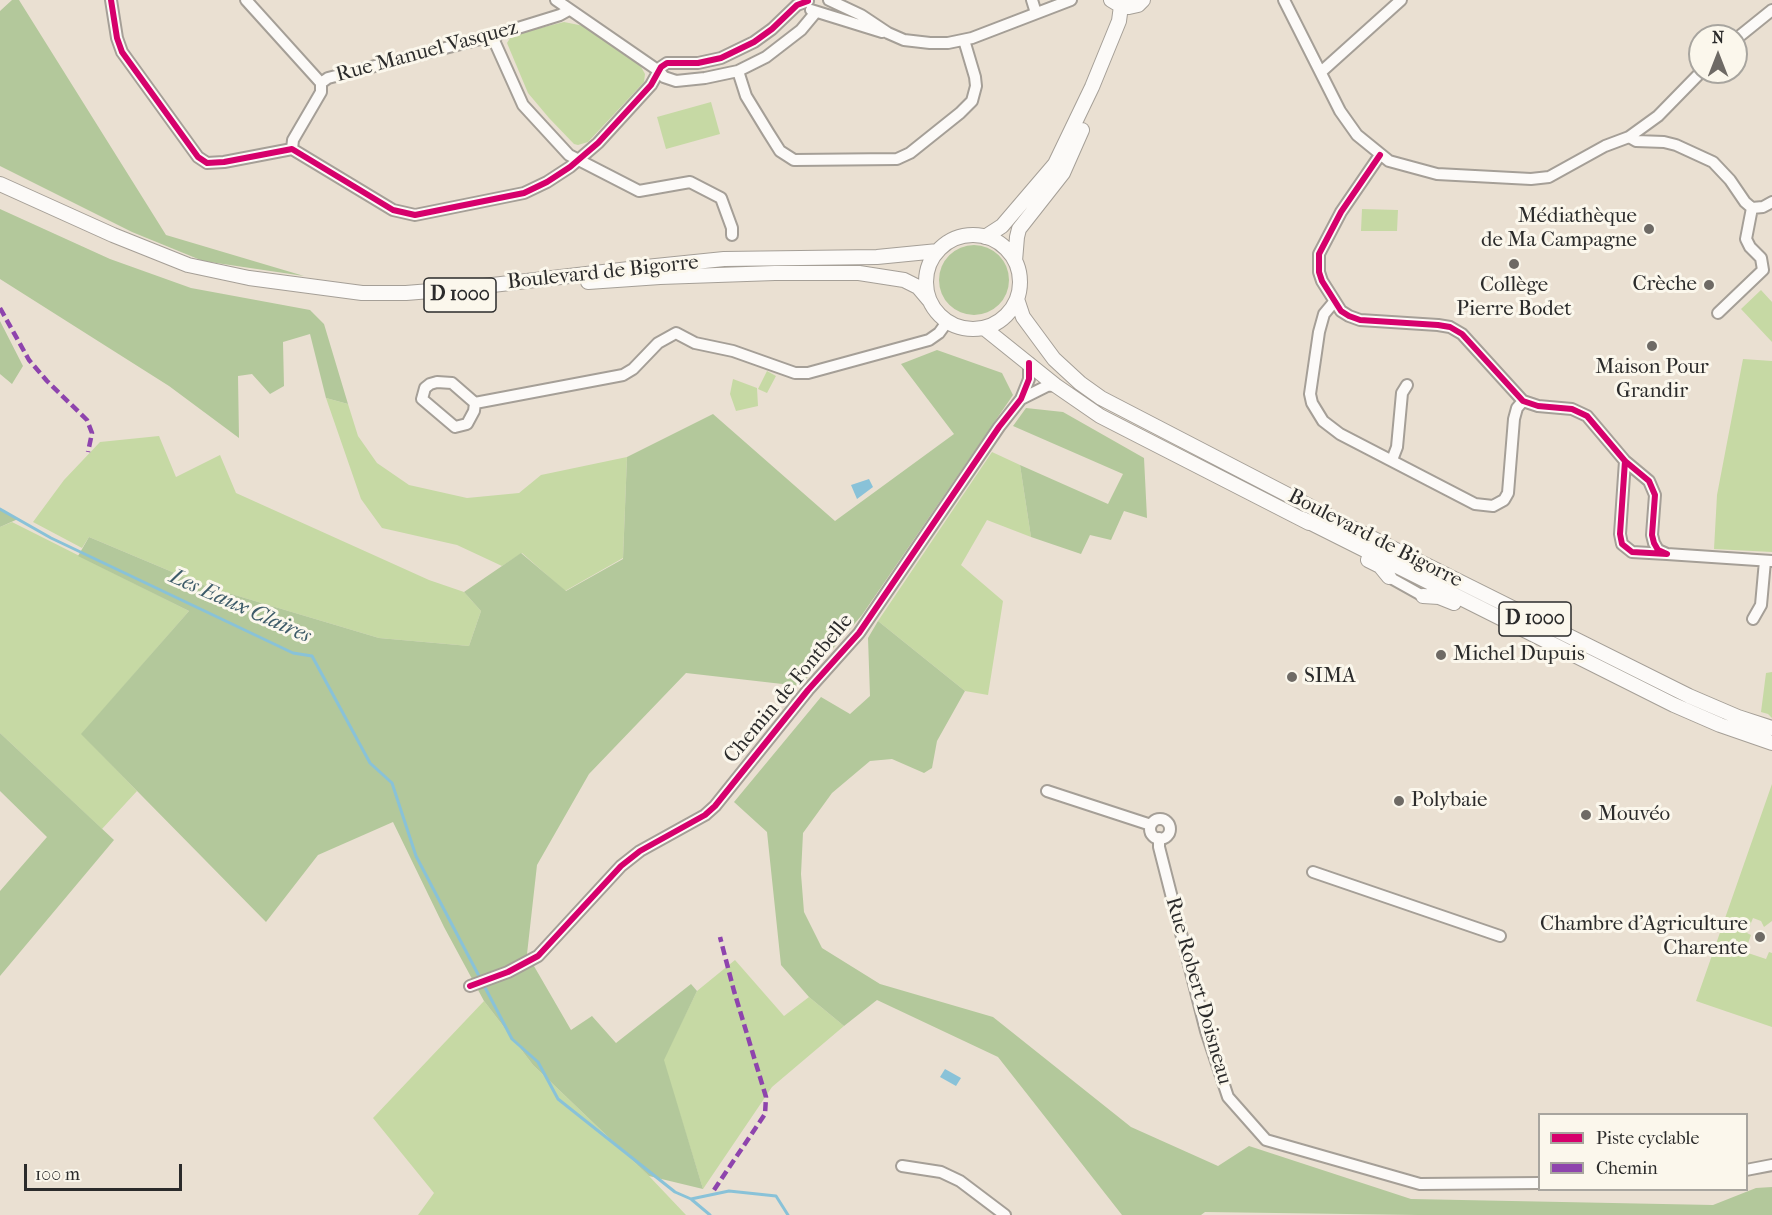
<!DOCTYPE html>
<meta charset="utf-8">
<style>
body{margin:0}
#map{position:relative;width:1772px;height:1215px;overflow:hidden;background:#eae0d2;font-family:"IM FELL French Canon",serif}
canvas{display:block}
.legend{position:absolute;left:1538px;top:1113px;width:210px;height:78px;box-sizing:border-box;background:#fbf7ec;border:2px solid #a8a59f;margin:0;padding:8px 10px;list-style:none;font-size:18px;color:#2b2b2b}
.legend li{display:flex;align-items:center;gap:12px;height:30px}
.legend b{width:30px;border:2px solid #a8a59f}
.north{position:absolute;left:1688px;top:24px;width:60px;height:60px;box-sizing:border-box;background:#fbf7ec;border:2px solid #a8a59f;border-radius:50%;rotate:0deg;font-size:16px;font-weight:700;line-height:24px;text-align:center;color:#2b2b2b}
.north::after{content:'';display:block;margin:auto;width:21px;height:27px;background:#6e6a65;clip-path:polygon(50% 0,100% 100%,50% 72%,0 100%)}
.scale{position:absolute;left:24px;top:1164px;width:158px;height:27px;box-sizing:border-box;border:3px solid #2b2b2b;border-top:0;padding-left:8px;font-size:18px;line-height:21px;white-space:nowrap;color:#2b2b2b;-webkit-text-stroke:4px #fbf7ec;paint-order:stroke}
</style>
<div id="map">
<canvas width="1772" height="1215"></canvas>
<ul class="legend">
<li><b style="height:8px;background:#d6006c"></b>Piste cyclable</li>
<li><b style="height:8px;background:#8e44ad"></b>Chemin</li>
</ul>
<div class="north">N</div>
<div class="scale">100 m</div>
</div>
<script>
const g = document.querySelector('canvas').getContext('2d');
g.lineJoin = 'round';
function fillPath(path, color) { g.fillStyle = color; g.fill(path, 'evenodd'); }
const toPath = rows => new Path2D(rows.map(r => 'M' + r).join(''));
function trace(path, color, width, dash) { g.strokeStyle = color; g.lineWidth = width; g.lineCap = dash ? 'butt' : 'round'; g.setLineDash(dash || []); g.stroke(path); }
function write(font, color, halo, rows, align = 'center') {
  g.font = font + ' "IM FELL French Canon",serif'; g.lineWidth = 6; g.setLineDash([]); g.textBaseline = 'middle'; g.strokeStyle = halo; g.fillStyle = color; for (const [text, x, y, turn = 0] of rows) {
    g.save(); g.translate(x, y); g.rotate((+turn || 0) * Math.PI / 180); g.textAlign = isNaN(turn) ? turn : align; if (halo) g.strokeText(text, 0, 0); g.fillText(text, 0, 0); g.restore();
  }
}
fillPath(toPath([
 [564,22,584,26,640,65,645,74,644,82,588,142,578,145,574,144,549,118,528,93,507,43,512,35],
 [711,102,720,134,666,149,657,117],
 [1362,209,1398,210,1397,231,1361,231],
 [1761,290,1772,302,1772,342,1741,309],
 [1743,359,1772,361,1772,552,1714,549,1717,495],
 [767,371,776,376,767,393,758,389],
 [733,379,757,388,758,406,736,411,730,394],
 [326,398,348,404,358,436,377,463,409,485,467,498,519,493,541,475,627,457,623,558,565,591,522,553,502,566,457,545,382,528,361,499],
 [159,436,176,477,220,455,236,493,429,580,464,592,481,611,469,646,379,638,208,587,89,537,82,548,33,522,64,480,100,442],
 [992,452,1020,465,1031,537,987,520,961,565,1003,601,988,695,965,691,878,621],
 [12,522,189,611,82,734,137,791,102,829,0,733,0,527],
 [1772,672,1772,718,1768,714,1761,712,1766,673],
 [1772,784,1772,921,1764,927,1761,921,1753,918,1747,933,1751,935,1745,952,1766,959,1769,952,1772,953,1772,1027,1696,1001],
 [735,960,784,1016,809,997,844,1026,772,1087,703,1189,663,1060,697,991],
 [484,1001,533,1065,649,1176,686,1215,418,1215,434,1193,373,1118]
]), '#c6d9a4');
fillPath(toPath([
 [12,0,19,0,166,235,304,276,203,261,132,232,0,166,0,11],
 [0,209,110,259,191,288,310,310,324,324,348,404,326,398,310,334,283,342,284,386,270,394,252,374,238,376,239,438,169,386,0,279],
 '939 280a35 35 0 1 1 70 0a35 35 0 1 1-70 0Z',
 [0,321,23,366,12,384,0,374],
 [937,350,1002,373,1013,395,862,615,800,686,686,673,589,774,537,865,527,954,571,1030,592,1016,616,1043,691,984,697,991,664,1060,703,1189,649,1176,533,1065,484,1001,444,927,393,822,318,855,266,922,81,734,189,611,78,556,89,537,208,587,379,638,469,646,481,611,464,592,521,553,566,591,623,559,627,457,713,414,835,521,954,434,901,364],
 [1026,408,1063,412,1144,458,1147,518,1124,511,1111,540,1090,535,1081,554,1031,537,1020,465,1108,504,1123,474,1013,426],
 [0,510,18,519,0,527],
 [878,621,965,691,937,741,932,768,924,773,892,759,870,761,832,793,803,833,801,874,804,912,822,948,880,984,993,1017,1131,1127,1218,1166,1249,1146,1411,1199,1713,1205,1756,1188,1772,1187,1772,1215,1418,1215,1205,1212,1201,1215,1122,1215,998,1057,877,1000,844,1026,809,997,781,965,767,832,734,802,821,697,850,714,870,696,868,638],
 [0,733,114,840,0,976,0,891,47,837,0,791]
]), '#b3c89b');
fillPath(toPath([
 [869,479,873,487,857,499,851,485],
 [945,1069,961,1078,956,1086,940,1077]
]), '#89c2d8');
trace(toPath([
 [0,509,51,538,293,653,312,656,370,763,392,783,416,856,512,1039,538,1062,558,1099,675,1192,691,1199,710,1215],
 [691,1199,729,1191,776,1196,788,1215]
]), '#89c2d8', 3);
const minor = toPath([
 [111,0,117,38,122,52,198,157,207,163,224,162,292,149,393,210,415,215,524,193,547,182,570,167,598,143,651,85,661,67,667,63,698,63,721,58,754,42,772,29,797,5,808,1],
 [246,0,321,83],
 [556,0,659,71,664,77,676,81,705,78,738,71,766,57,801,30,816,12],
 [829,0,861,15,888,33,904,40,930,43,948,43,972,38,1071,0],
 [1032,0,1036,13],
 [1284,0,1340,111,1357,135,1389,161,1437,174,1531,179,1549,177,1605,146,1629,137,1658,116,1701,72],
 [811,10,882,32],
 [492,36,523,105,569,155,639,191,690,182,721,198,732,228,732,235],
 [1736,39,1772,10],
 [738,71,746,96,768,132,780,151,794,160,897,159,910,153,960,113,972,101,976,86,975,77,964,40],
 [1321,72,1401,0],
 [1629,137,1636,141,1664,142,1676,145,1713,162,1730,180,1745,202,1752,208,1746,239,1750,247,1761,258,1763,270,1718,313],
 [292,149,293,140,321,92,321,83,328,78,492,36,560,15,569,10],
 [1380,155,1341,212,1319,254,1319,272,1322,281,1341,311,1349,316,1360,320,1438,325,1450,327,1462,334,1523,401,1538,406,1572,409,1587,416,1625,461,1649,481,1655,495,1652,535,1654,543,1658,550,1667,554,1632,552,1622,544,1620,534,1625,461],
 [1752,208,1763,207,1772,202],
 [1334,302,1324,314,1319,332,1310,394,1312,403,1323,421,1340,434,1475,504,1493,506,1504,500,1508,493,1514,419,1517,408,1523,401],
 [437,382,452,383,475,403,474,411,467,424,455,427,422,399,425,388,430,384,437,382],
 [1021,399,1047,386,1055,385],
 [475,403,623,375,633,369,658,343,676,333,695,343,733,351,795,373,808,373,929,340,939,333,947,322],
 [1392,460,1397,447,1402,393,1407,385],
 [1667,554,1772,561],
 [1389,577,1423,596],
 [1753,619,1761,605,1765,561],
 [1047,791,1151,825],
 '1150 829a10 10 0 1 1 20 0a10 10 0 1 1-20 0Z',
 [1159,838,1159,847,1206,1031,1228,1097,1266,1140,1420,1184,1540,1183],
 [1313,872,1500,936],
 [470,986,508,972,538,956,621,866,640,851,705,815,715,806,808,690,859,633,999,427,1021,399,1029,379,1029,363],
 [902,1166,941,1172,960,1181,1005,1215],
 [1746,1170,1772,1165]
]);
const major = toPath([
 [1111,0,1121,6,1129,7,1138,5,1143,0],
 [0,184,113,235,188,265,249,278,362,293,406,293,467,288,646,267,724,259,877,257,938,251],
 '926 282a47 47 0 1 1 94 0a47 47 0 1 1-94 0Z',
 [985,237,1002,226,1055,164,1092,87,1119,21,1121,6],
 [1015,261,1017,237,1019,229,1063,173,1082,130],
 [588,282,660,277,775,273,859,273,904,280,918,287,929,300],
 [1017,299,1023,317,1054,359,1080,383,1101,398,1346,525,1689,696,1738,717,1772,728],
 [984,328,1055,385,1100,416,1309,523],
 [1303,519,1674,705,1720,725,1772,743],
 [1368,560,1380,566,1389,577],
 [1423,596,1439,597,1454,603]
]);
trace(minor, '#a59f97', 14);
trace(major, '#a59f97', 16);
trace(minor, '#fcfaf8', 10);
trace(major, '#fcfaf8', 14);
trace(toPath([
 [0,308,29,360,47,381,87,420,92,433,88,452],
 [714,1190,765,1114,766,1097,734,991,720,937]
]), '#8e44ad', 4.5, [9, 4.5]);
trace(toPath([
 [111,0,117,38,122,52,198,157,207,163,224,162,292,149,393,210,415,215,524,193,547,182,570,167,598,143,651,85,661,67,667,63,698,63,721,58,754,42,772,29,797,5,808,1],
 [1380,155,1341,212,1319,254,1319,272,1322,281,1341,311,1349,316,1360,320,1438,325,1450,327,1462,334,1523,401,1538,406,1572,409,1587,416,1625,461,1649,481,1655,495,1652,535,1654,543,1658,550,1667,554,1632,552,1622,544,1620,534,1625,461],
 [470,986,508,972,538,956,621,866,640,851,705,815,715,806,808,690,859,633,999,427,1021,399,1029,379,1029,363]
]), '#d6006c', 6);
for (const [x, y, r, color] of [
 [1649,229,6,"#6e6a65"],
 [1514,264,6,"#6e6a65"],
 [1709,285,6,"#6e6a65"],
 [1652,346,6,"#6e6a65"],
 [1441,655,6,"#6e6a65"],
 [1292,677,6,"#6e6a65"],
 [1399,801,6,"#6e6a65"],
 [1586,815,6,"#6e6a65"],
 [1760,937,6,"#6e6a65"]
]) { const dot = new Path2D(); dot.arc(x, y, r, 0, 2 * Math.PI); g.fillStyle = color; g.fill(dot); trace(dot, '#fbf7ec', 2); }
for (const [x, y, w] of [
 [460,295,72],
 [1535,619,72]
]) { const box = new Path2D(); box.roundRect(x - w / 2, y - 17, w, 34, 4.5); g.fillStyle = '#fbf7ec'; g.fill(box); trace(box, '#2b2b2b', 1.5); }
write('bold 20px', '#2b2b2b', null, [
 ["D 1000",460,295],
 ["D 1000",1535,619]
]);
write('21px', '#2b2b2b', '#fbf7ec', [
 ["Rue Manuel Vasquez",427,52,-15],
 ["Boulevard de Bigorre",603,273,-6],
 ["Boulevard de Bigorre",1375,539,27],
 ["Chemin de Fontbelle",789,689,-50],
 ["Rue Robert Doisneau",1198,991,74]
]);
write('21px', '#2b2b2b', '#fbf7ec', [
 ["Médiathèque",1637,217,"right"],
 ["de Ma Campagne",1637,241,"right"],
 ["Crèche",1697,285,"right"],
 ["Collège",1514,286,"center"],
 ["Pierre Bodet",1514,310,"center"],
 ["Maison Pour",1652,368,"center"],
 ["Grandir",1652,392,"center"],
 ["Michel Dupuis",1453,655],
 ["SIMA",1304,677],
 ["Polybaie",1411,801],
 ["Mouvéo",1598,815],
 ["Chambre d'Agriculture",1748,925,"right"],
 ["Charente",1748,949,"right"]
], 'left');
write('italic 22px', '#3d5b69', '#fbf7ec', [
 ["Les Eaux Claires",240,607,24]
]);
</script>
